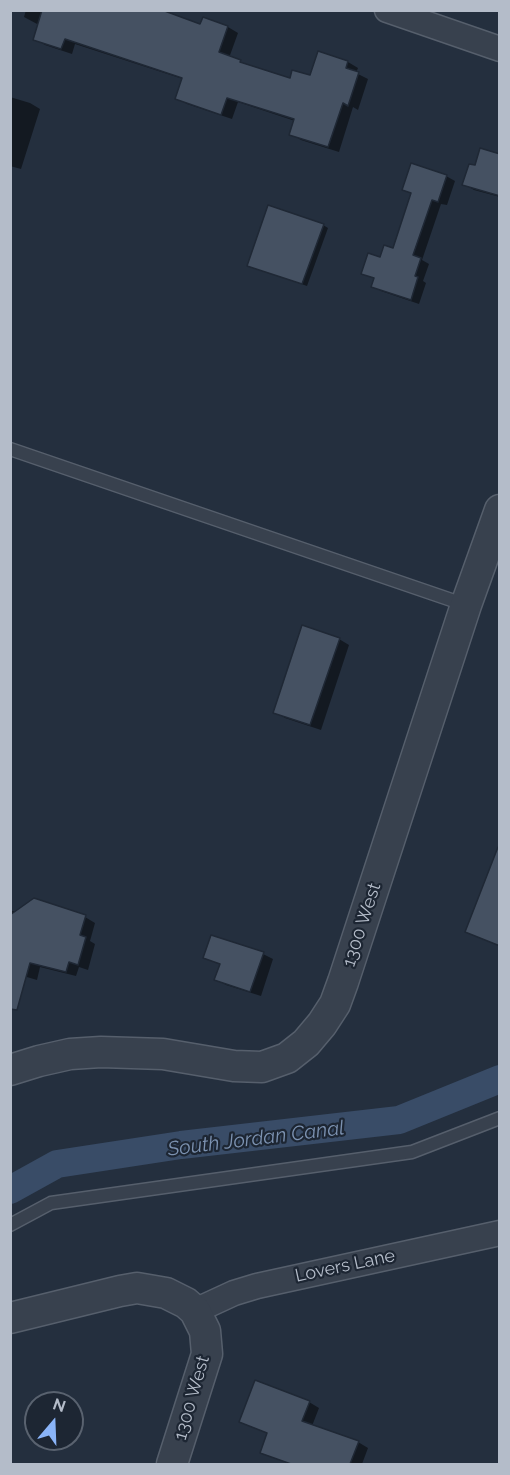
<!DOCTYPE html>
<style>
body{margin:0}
#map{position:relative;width:510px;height:1475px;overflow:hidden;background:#242f3e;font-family:Raleway,sans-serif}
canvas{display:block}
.frame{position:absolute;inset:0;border:12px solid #b4bcc9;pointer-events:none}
.north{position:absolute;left:24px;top:1391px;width:60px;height:60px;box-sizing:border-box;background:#1d2633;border:2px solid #59626f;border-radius:50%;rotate:19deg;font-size:16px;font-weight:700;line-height:24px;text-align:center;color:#b4bcc9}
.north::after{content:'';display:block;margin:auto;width:21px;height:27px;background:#8ab4f8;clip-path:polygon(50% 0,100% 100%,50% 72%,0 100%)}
</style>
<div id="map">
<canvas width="510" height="1475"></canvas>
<div class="frame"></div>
<div class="north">N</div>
</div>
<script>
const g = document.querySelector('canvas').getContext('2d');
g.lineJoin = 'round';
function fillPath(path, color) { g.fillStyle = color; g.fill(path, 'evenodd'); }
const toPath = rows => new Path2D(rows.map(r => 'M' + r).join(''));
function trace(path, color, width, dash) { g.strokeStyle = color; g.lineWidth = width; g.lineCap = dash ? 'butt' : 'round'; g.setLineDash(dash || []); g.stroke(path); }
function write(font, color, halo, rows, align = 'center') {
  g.font = font + ' Raleway,sans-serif'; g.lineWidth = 4.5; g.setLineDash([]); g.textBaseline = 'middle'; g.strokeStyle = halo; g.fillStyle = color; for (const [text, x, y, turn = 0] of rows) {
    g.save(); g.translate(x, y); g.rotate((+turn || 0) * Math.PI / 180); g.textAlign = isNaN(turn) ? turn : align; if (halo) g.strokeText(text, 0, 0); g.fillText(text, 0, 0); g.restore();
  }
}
fillPath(toPath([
 [26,10,157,10,201,26,203,19,228,27,238,33,229,58,249,66,290,80,311,77,319,53,348,62,358,68,356,73,368,79,358,110,353,107,339,152,301,140,291,134,295,121,238,102,232,119,187,104,177,98,183,79,75,44,72,54,45,45,35,39,39,25,24,17],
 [10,97,30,103,40,109,21,169,10,166],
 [500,156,500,197,474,190,464,184,476,167],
 [446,176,455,181,447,205,441,204,422,260,429,264,423,281,426,283,419,304,381,291,372,286,375,279,363,273,394,250,412,194,404,190],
 [323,225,328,228,307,286,254,268],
 [339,639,349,645,321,730,285,718,275,712],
 [10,911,85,917,95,923,90,941,95,944,88,970,79,967,76,976,40,967,37,980,10,972],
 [263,954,273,959,261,996,226,985,216,979,221,965,205,958],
 [309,1402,319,1408,312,1426,358,1442,368,1448,362,1464,290,1464,262,1452,269,1434,241,1421]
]), '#0007');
trace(toPath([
 [10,1190,57,1164,181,1145,399,1120,500,1079]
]), '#394c67', 28);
const building = toPath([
 [42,10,162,10,200,24,203,17,228,26,219,52,241,60,240,62,290,78,292,70,310,75,318,51,348,61,346,68,359,72,348,106,343,103,328,147,289,135,294,119,227,98,221,115,175,99,182,78,65,39,61,49,33,40,42,10],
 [480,148,500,154,500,196,462,185,469,164,475,165,480,148],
 [411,163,447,175,438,202,432,200,413,255,421,258,415,276,418,277,411,300,371,287,374,278,361,274,368,253,380,257,384,245,393,248,411,193,402,190,411,163],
 [268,205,324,224,302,284,247,266,268,205],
 [302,625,340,638,310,725,273,713,302,625],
 [498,847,500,847,500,946,465,932,498,847],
 [34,898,86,915,80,935,86,937,78,965,69,962,66,972,30,963,17,1010,10,1009,10,915,34,898],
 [211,935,264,952,250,992,214,980,220,964,203,958,211,935],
 [255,1380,310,1401,302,1421,359,1441,350,1464,291,1464,260,1453,267,1433,239,1422,255,1380]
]);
fillPath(building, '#455162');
trace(building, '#1f2835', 1.5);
const service = toPath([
 [10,449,466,605],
 [10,1225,51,1203,412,1152,500,1118]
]);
const minor = toPath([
 [387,10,500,49],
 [195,1311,234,1293,257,1286,500,1233]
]);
const tertiary = toPath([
 [10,1070,39,1061,70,1054,101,1052,163,1054,234,1066,262,1067,287,1058,306,1043,322,1024,335,1004,343,982,466,605,500,510],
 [10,1318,120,1291,137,1288,166,1293,186,1303,195,1311,205,1331,207,1354,172,1464]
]);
trace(service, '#565f6c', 15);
trace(minor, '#565f6c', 27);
trace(tertiary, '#565f6c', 33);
trace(service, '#38414e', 12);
trace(minor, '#38414e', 24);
trace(tertiary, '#38414e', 30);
write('18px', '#b4bcc9', '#1d2633', [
 ["1300 West",362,925,-72],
 ["Lovers Lane",345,1266,-12],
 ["1300 West",192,1398,-74]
]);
write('italic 20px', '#7c92b1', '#1d2633', [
 ["South Jordan Canal",256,1139,-7]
]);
</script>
